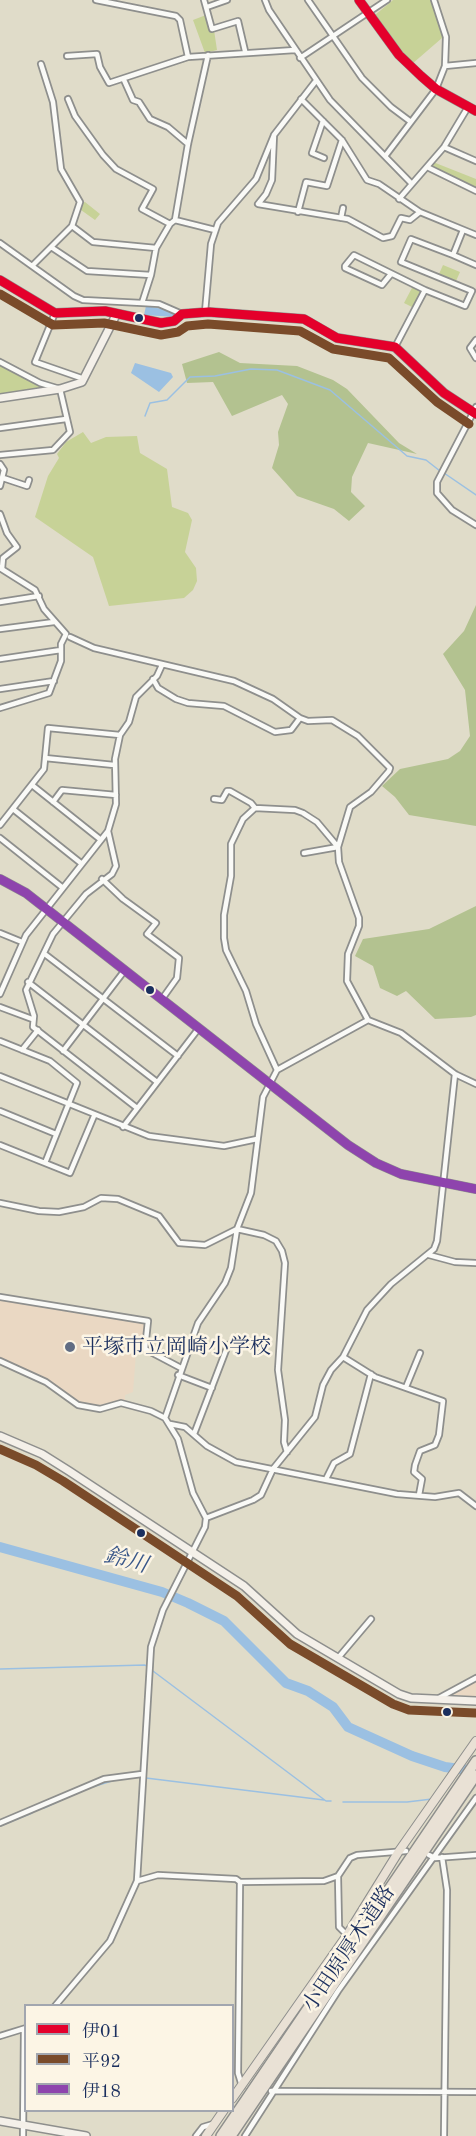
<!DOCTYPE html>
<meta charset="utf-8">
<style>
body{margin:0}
#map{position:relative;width:476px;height:2136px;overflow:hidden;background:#e0dcc9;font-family:"Old Standard TT","Noto Serif JP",serif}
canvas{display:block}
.legend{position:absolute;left:24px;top:2004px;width:210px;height:108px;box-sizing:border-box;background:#fcf5e5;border:2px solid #a2a6af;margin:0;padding:8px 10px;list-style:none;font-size:18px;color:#1b2f5e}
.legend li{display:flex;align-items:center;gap:12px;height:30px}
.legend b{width:30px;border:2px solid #a2a6af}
</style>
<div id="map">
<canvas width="476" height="2136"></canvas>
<ul class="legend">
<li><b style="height:8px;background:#e4002b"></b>伊01</li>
<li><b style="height:8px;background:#7a4b2a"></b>平92</li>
<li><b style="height:8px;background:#8e44ad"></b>伊18</li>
</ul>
</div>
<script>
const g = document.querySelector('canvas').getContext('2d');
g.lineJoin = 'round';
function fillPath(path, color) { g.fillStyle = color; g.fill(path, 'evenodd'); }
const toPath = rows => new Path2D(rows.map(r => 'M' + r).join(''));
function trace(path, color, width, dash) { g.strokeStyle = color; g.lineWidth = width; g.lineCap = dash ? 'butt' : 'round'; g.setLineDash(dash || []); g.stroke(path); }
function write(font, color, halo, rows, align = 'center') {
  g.font = font + ' "Old Standard TT","Noto Serif JP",serif'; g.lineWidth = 5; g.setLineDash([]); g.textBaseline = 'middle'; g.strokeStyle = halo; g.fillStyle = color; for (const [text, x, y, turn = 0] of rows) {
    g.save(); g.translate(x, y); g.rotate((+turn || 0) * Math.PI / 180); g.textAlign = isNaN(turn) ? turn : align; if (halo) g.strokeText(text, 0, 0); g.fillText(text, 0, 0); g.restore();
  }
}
fillPath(toPath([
 [12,1299,144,1321,145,1341,136,1353,133,1392,125,1395,125,1401,91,1406,79,1401,49,1380,0,1358,0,1301],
 [476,1681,476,1697,449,1694,466,1687]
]), '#ead8c3');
fillPath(toPath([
 [393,0,432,0,442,32,442,38,412,64,375,15],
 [206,15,210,31,214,30,217,50,205,53,193,20],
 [433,162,476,179,476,189,431,166],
 [85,202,100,214,95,220,81,210,81,203],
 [443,265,460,272,456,281,439,274],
 [413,286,422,292,414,308,404,303],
 [0,365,42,385,40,390,0,395],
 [83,432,91,443,106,437,137,436,140,453,167,469,172,507,188,513,192,520,185,552,196,568,197,581,193,590,184,598,109,606,93,557,35,517,48,476,59,458,57,454,66,442]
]), '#c7d297');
fillPath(toPath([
 [219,352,240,363,297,366,333,380,347,389,399,443,417,454,368,443,352,477,351,492,365,506,349,521,334,509,297,496,272,468,279,445,278,432,288,404,282,395,232,416,213,382,187,383,182,364],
 [476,605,476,826,409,815,395,797,382,786,400,769,448,759,460,751,470,736,465,690,443,654,464,631],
 [476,906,476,1015,471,1017,435,1019,406,991,397,996,380,988,373,966,355,956,363,939,429,929]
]), '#b3c290');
fillPath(toPath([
 [146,306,174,311,174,317,144,315],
 [135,363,171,373,173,377,159,392,131,373]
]), '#9bc0e2');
trace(toPath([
 [145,416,150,403,167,400,190,377,215,376,251,369,277,370,330,390,407,456,426,460,440,471],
 [444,473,476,495],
 [0,1669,145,1665,326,1801,331,1801],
 [146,1778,324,1800],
 [123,1779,135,1777],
 [89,1788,115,1780],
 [343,1802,407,1802,432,1799],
 [44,1808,81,1791],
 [0,1826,32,1813]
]), '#9bc0e2', 1.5);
trace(toPath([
 [0,1547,162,1592,188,1603,224,1621,286,1683,308,1691,333,1707,348,1727,412,1756,445,1767,476,1771]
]), '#9bc0e2', 10);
const street = toPath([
 [96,0,176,16,180,20,188,57],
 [204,0,212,29,238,21,245,51],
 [265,0,269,10,330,100,412,184],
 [308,0,362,78,391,107,411,122],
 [207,7,227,0],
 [67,56,97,54,100,67,109,83,188,57,295,50],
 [300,58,387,0],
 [41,64,53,102,61,169,80,202,72,226],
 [445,66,476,63],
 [124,80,133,100,139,102,150,119,168,127,188,144],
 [68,99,75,116,103,155,116,169,153,189,142,209,170,224,156,248,93,242,72,226,51,247,87,271,151,275,142,303,159,304,182,314],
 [301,99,342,140,367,180,379,184,420,212,476,235],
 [323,121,312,153,324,158],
 [274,135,315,82],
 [444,147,476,161],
 [386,155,436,89,445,66,446,37,434,0],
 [427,167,476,191],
 [399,199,444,147,468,107],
 [298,212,306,182,327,186,342,140],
 [341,218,343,208],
 [175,220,215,230],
 [170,224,175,220,188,144,208,55],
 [0,243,32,266],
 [51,247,32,266,74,296,83,300,142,303],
 [453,255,476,265],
 [391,274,382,285,345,268,345,266,354,255,425,290],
 [151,275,156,248],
 [205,312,211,244,218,223,256,179,274,135,272,180,266,194,258,204,348,219,383,238,392,236,401,218,410,220,420,212],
 [55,313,35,362,84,379],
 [476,340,470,348,476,358],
 [395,347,425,290,465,306,472,291,401,262,411,239,453,255,463,230],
 [0,362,40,383,60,389,70,432,53,450,0,455],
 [476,407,437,482,437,493,452,510,476,525],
 [0,428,66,419],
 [0,464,4,470,0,486],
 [3,478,27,486,29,480],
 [0,514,7,533,17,547,3,558,2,569],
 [0,568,35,590,44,609,66,634,61,644,61,661,49,693,0,708],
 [0,602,39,596],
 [0,629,54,622],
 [70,637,94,648,234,681,273,699,300,718,308,721,332,720,358,736,390,768,389,771,371,792,350,807,338,847,304,853],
 [0,659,61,650],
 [153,679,158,688,176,699,188,703,224,706,275,732,291,730,300,718],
 [0,689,54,681],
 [45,758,114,765],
 [32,785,101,840],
 [214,799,222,800,227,791,230,791,251,803,255,808],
 [53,802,62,790,116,795],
 [13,809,82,864],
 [0,825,44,769,48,728,120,735],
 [108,831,116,866,112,874,86,894,53,934,26,990,34,1016,33,1027,137,1108],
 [0,838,63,888],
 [102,879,123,899,156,923,147,934,179,958,177,978,162,999],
 [0,933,22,942],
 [46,955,178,1056],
 [28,982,157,1082],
 [0,994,26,935,108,831,116,804,115,759,120,735,129,722,136,697,157,676,162,665],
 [0,1007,32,1019],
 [0,1041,50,1061,77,1083,45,1163],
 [22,1050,38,1030],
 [63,1051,125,970],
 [277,1070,256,1024,246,991,226,950,224,938,224,915,231,876,231,844,243,819,255,808,295,810,303,813,317,822,338,847,339,862,359,918,359,926,348,954,347,981,368,1020],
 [0,1076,149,1136,224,1146,257,1139],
 [0,1111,56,1134],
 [123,1127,199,1028],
 [0,1145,70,1173,94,1116],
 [0,1203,39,1211,59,1212,84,1207,101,1198,118,1199,159,1216,179,1243,205,1245,237,1229,264,1235,276,1241,282,1251,285,1263,278,1370,285,1420,284,1442,287,1452],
 [429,1255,455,1262,476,1263],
 [0,1297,148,1321,145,1349,181,1368],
 [343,1357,375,1377,443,1401,439,1435,435,1445,420,1451,415,1465,414,1472,422,1479,419,1495],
 [0,1361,46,1382,78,1405,100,1409,121,1403,151,1411,165,1418,178,1439,193,1493,206,1518,205,1527,163,1610,151,1647,137,1881,110,1941,55,2006],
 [178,1375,212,1388],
 [406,1387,420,1353],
 [165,1418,198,1323,225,1283,231,1268,237,1229,251,1193,263,1097,277,1070,368,1020,401,1033,455,1074,476,1084],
 [170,1424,185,1427,207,1446,236,1462,397,1494,435,1497,459,1493,476,1506],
 [194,1434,228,1345],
 [326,1479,334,1463,350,1454,371,1374],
 [206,1518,253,1500,261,1495,273,1469,315,1417,323,1385,331,1370,343,1357,367,1310,391,1284,434,1249,437,1241,455,1074],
 [338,1658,371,1619],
 [439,1698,476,1678],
 [0,1823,104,1779,142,1774],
 [429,1855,435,1858,476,1855],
 [442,1857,447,1890,444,2136],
 [338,1876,339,1927,347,1935],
 [137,1881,158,1875,236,1879,240,1882,324,1881,338,1876,350,1858,357,1855,406,1851],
 [240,1882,238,2073,242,2086],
 [0,2036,26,2028],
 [271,2091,476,2092],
 [23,2136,24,2029],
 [196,2136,203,2127,213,2124],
 [245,2136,338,1991,476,1798]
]);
const secondary = toPath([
 [359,0,399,55,421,76,436,89,476,111],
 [0,280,55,313,105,311,161,323,174,321,182,314,208,312,304,319,337,338,395,347,444,393,476,414],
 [0,398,60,389,82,382,116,315],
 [0,879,26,893,348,1145,376,1163,401,1174,476,1189],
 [0,1436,42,1454,69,1471,244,1586,297,1634,399,1694,411,1698,476,1701],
 [0,2121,86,2136]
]);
const primary = toPath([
 [232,2099,347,1935,399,1851,476,1741],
 [206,2136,224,2110]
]);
const highway = toPath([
 [221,2136,476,1761],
 [231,2136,476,1775]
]);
trace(street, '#8e8f8d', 8);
trace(secondary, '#8e8f8d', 10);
trace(primary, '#8e8f8d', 10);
trace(highway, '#8e8f8d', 12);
trace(street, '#fafaf7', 4.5);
trace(secondary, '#f4f0e9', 7);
trace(primary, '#e9e1d5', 8);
trace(highway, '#e9e1d5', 9);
trace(toPath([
 [359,0,399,55,421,76,436,89,476,111],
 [0,280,55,313,105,311,161,323,174,321,182,314,208,312,304,319,337,338,395,347,444,393,476,414]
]), '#e4002b', 9);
trace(toPath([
 [0,294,53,325,104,323,161,335,178,332,187,326,208,324,300,331,333,349,389,358,437,402,469,424],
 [0,1449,36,1465,63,1481,237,1596,290,1644,393,1704,409,1710,475,1713]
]), '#7a4b2a', 9);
trace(toPath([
 [0,879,26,893,348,1145,376,1163,401,1174,476,1189]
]), '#8e44ad', 9);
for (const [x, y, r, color] of [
 [139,318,5,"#1b2f5e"],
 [150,990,5,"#1b2f5e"],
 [70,1347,6,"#606c83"],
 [141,1533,5,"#1b2f5e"],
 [447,1712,5,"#1b2f5e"]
]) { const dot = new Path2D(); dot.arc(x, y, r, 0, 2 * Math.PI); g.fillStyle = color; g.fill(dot); trace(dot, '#fcf5e5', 2); }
write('21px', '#1b2f5e', '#fcf5e5', [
 ["平塚市立岡崎小学校",82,1347]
], 'left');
write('21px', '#1b2f5e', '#fcf5e5', [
 ["小田原厚木道路",349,1949,-56]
]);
write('italic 22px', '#395789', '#fcf5e5', [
 ["鈴川",126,1561,15]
]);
</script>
